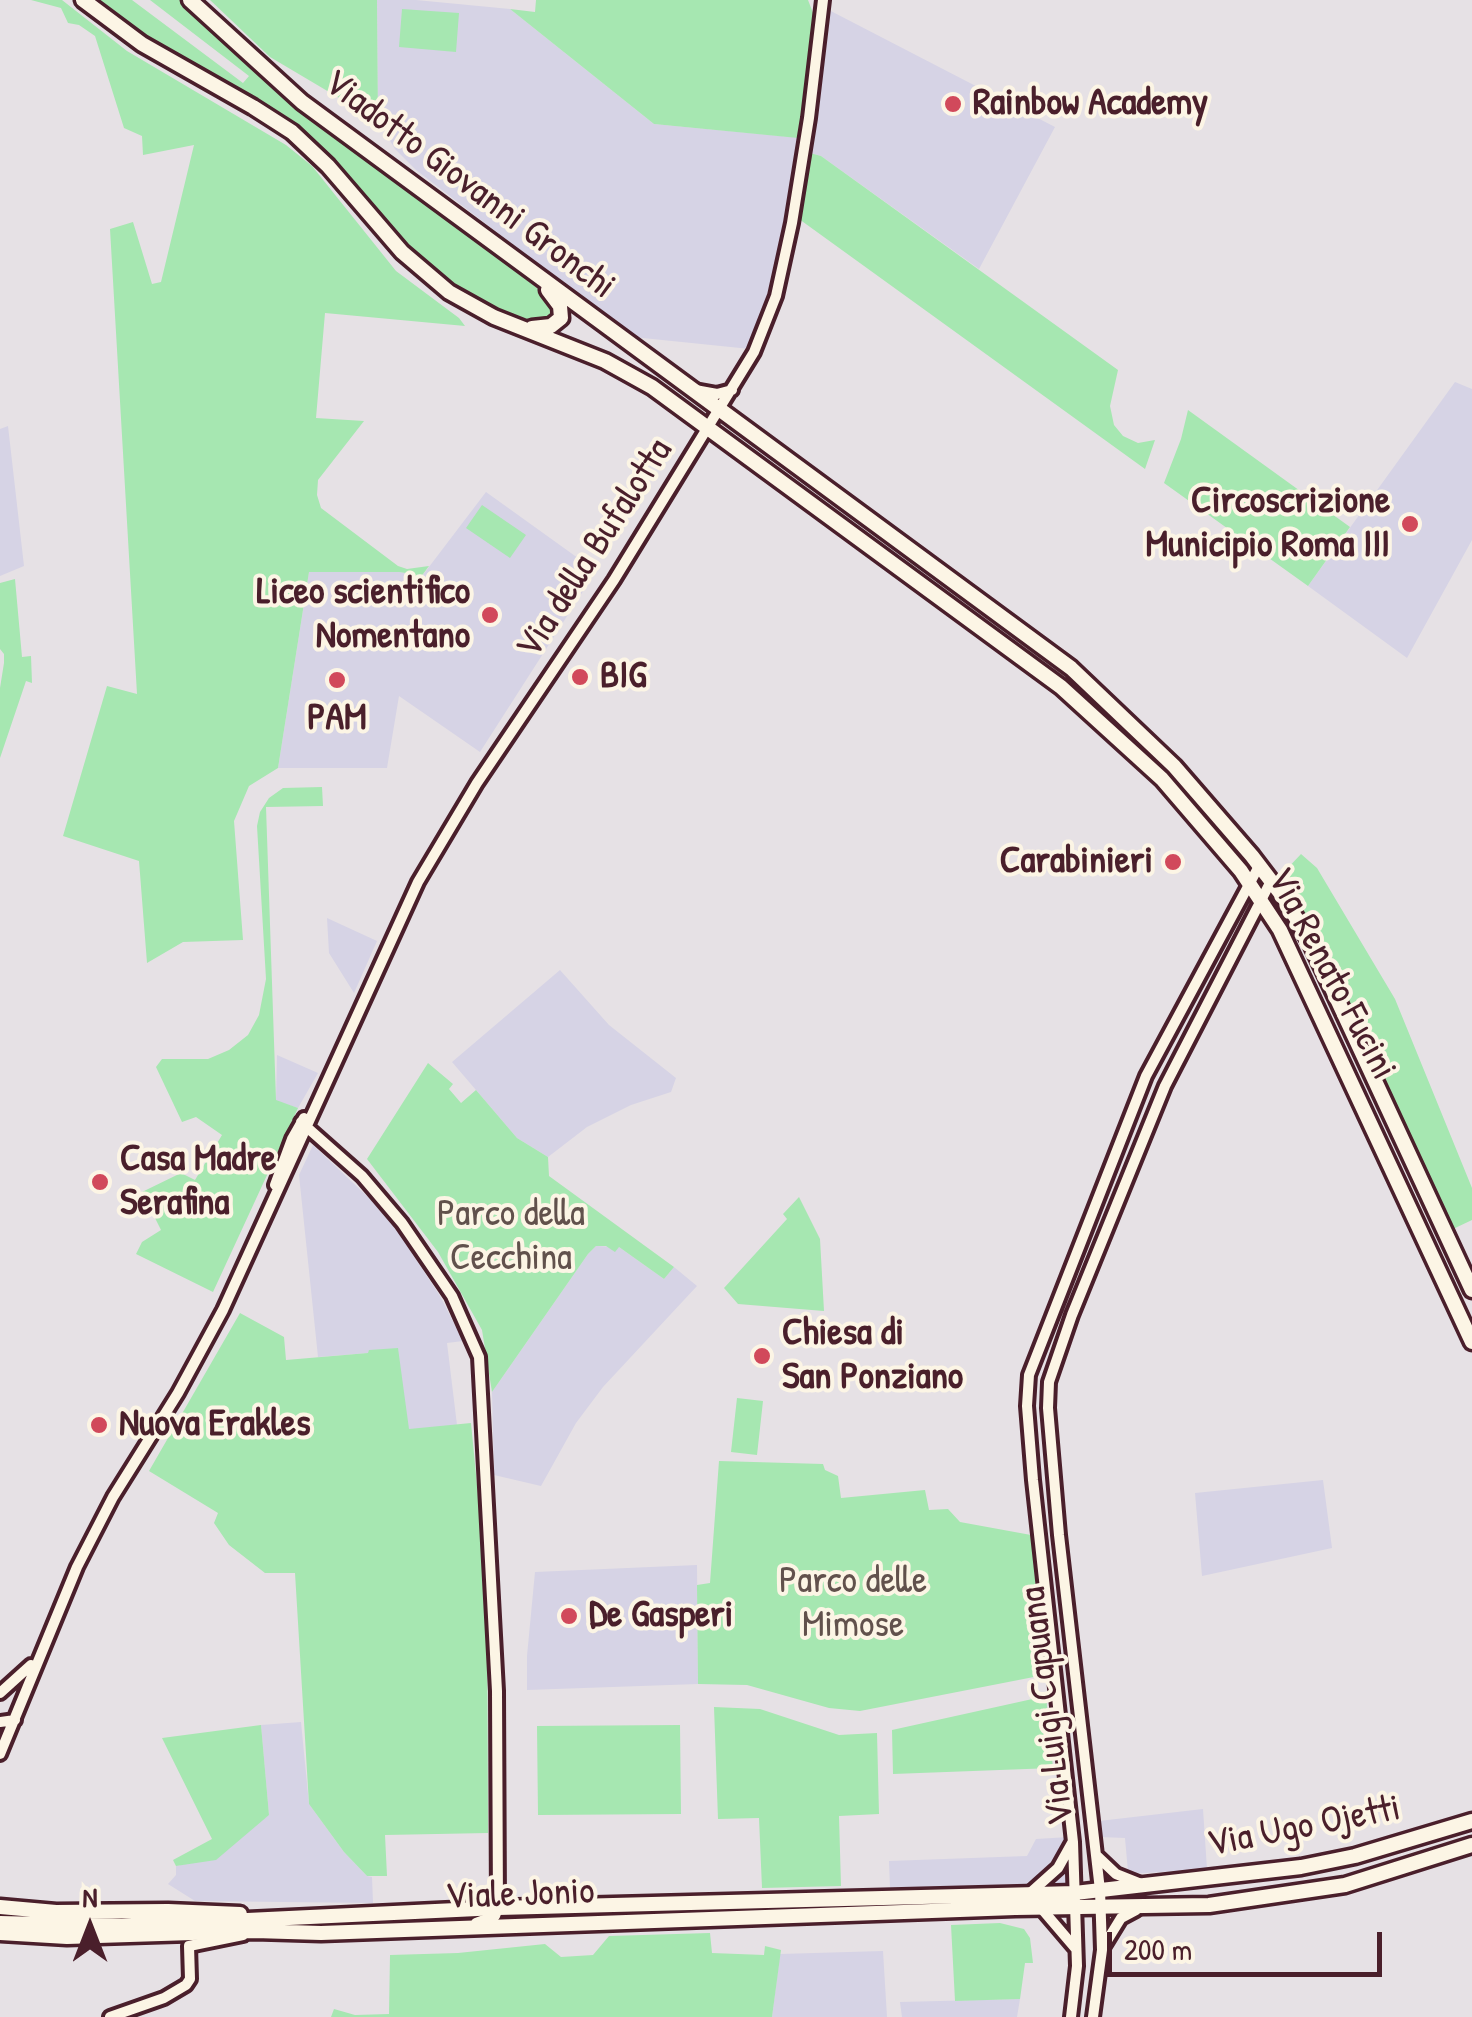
<!DOCTYPE html>
<style>
body{margin:0}
#map{position:relative;width:1472px;height:2017px;overflow:hidden;background:#e6e1e5;font-family:"Patrick Hand",sans-serif}
canvas{display:block}
.north{position:absolute;left:40px;top:1877px;width:100px;height:100px;-webkit-text-stroke:8px #fcf5e5;paint-order:stroke;rotate:0deg;font-size:28px;font-weight:700;line-height:40px;text-align:center;color:#4a1f2b}
.north::after{content:'';display:block;margin:auto;width:35px;height:45px;background:#4a1f2b;clip-path:polygon(50% 0,100% 100%,50% 72%,0 100%)}
.scale{position:absolute;left:1107px;top:1932px;width:275px;height:45px;box-sizing:border-box;border:5px solid #4a1f2b;border-top:0;padding-left:12px;font-size:30px;line-height:35px;white-space:nowrap;color:#4a1f2b;-webkit-text-stroke:8px #fcf5e5;paint-order:stroke}
</style>
<div id="map">
<canvas width="1472" height="2017"></canvas>
<div class="north">N</div>
<div class="scale">200 m</div>
</div>
<script>
const g = document.querySelector('canvas').getContext('2d');
g.lineJoin = 'round';
function fillPath(path, color) { g.fillStyle = color; g.fill(path, 'evenodd'); }
const toPath = rows => new Path2D(rows.map(r => 'M' + r).join(''));
function trace(path, color, width, dash) { g.strokeStyle = color; g.lineWidth = width; g.lineCap = dash ? 'butt' : 'round'; g.setLineDash(dash || []); g.stroke(path); }
function write(font, color, halo, rows, align = 'center') {
  g.font = font + ' "Patrick Hand",sans-serif'; g.lineWidth = 8; g.setLineDash([]); g.textBaseline = 'middle'; g.strokeStyle = halo; g.fillStyle = color; for (const [text, x, y, turn = 0] of rows) {
    g.save(); g.translate(x, y); g.rotate((+turn || 0) * Math.PI / 180); g.textAlign = isNaN(turn) ? turn : align; if (halo) g.strokeText(text, 0, 0); g.fillText(text, 0, 0); g.restore();
  }
}
fillPath(toPath([
 [377,0,416,0,510,9,654,124,802,138,770,302,750,349,633,337,416,170,395,149,378,121],
 [825,8,1055,127,979,269,821,156,806,152],
 [1455,382,1472,389,1472,540,1407,658,1308,586],
 [8,426,24,566,0,576,0,429],
 [486,492,596,571,480,752,399,696,387,768,278,768,309,572,399,572,413,574,416,584],
 [327,918,377,941,354,993,329,953],
 [560,970,609,1025,676,1078,671,1092,631,1105,587,1127,548,1157,517,1138,452,1062],
 [277,1055,318,1073,298,1108,276,1101],
 [313,1145,370,1199,398,1232,440,1296,463,1341,447,1343,457,1425,409,1430,369,1351,369,1353,318,1357,299,1175],
 [596,1246,619,1247,664,1279,674,1267,697,1286,603,1387,576,1423,541,1486,494,1475,492,1392,588,1254],
 [1323,1480,1332,1548,1202,1576,1195,1493],
 [697,1565,698,1684,527,1690,527,1656,535,1572],
 [301,1722,309,1804,344,1852,367,1876,372,1877,373,1903,195,1901,168,1884,176,1875,176,1866,190,1863,269,1815,261,1725],
 [1203,1809,1207,1869,1130,1874,1128,1872,1125,1838,1100,1837,1099,1821],
 [1069,1837,1071,1883,890,1888,889,1861,1027,1856,1036,1839],
 [883,1951,887,2017,772,2017,780,1954],
 [1020,1999,1017,2017,902,2017,900,2002]
]), '#d6d3e5');
fillPath(toPath([
 [31,0,62,0,127,51,286,145,312,166,396,271,459,318,465,326,325,313,316,418,364,421,318,480,317,495,321,508,398,566,407,569,429,566,415,585,412,574,399,572,309,572,278,768,249,786,234,821,243,940,183,942,147,963,139,861,63,836,107,686,137,694,110,229,133,222,152,284,161,282,194,145,143,155,142,136,124,128,95,36,79,25,68,23,61,8],
 [98,0,132,0,243,83,249,76,150,0,181,0,290,100,553,300,556,320,536,323,492,306,456,286,411,254,345,176,168,54],
 [210,0,377,0,378,121,270,57],
 [536,0,808,0,815,18,798,138,654,124,510,9,535,12],
 [402,9,459,13,456,52,399,47],
 [810,153,821,156,1118,370,1110,406,1114,425,1123,436,1138,443,1155,440,1145,469,799,219],
 [1188,410,1350,527,1308,586,1164,483,1181,439],
 [482,505,526,535,510,558,466,528],
 [15,579,22,657,31,656,32,683,26,681,0,758,0,688,4,663,4,654,0,649,0,583],
 [322,787,323,806,266,807,276,1100,298,1108,213,1292,136,1254,142,1242,161,1230,142,1192,181,1173,195,1180,222,1135,196,1117,182,1122,156,1067,162,1059,208,1059,229,1050,248,1035,259,1015,266,979,257,826,260,812,269,798,283,788],
 [1301,854,1317,868,1395,999,1472,1188,1472,1220,1453,1229,1321,944,1282,879,1284,872],
 [428,1063,453,1084,449,1089,461,1103,476,1090,517,1138,548,1157,549,1176,674,1267,664,1279,619,1247,615,1252,606,1246,596,1246,588,1254,492,1392,482,1330,438,1252,367,1159],
 [799,1197,820,1239,824,1311,738,1304,724,1288,787,1219,783,1214],
 [240,1313,284,1337,286,1360,368,1353,369,1350,398,1348,409,1429,471,1423,487,1588,488,1833,385,1835,387,1876,367,1876,344,1852,309,1804,295,1573,265,1573,229,1545,214,1523,218,1513,149,1471],
 [737,1398,763,1401,757,1455,731,1452],
 [719,1461,823,1464,825,1470,838,1476,841,1498,925,1490,929,1510,948,1509,960,1522,1031,1535,1044,1675,860,1711,829,1708,747,1685,698,1684,697,1585,710,1583],
 [1046,1696,1053,1768,893,1774,892,1730],
 [714,1707,760,1709,839,1735,877,1733,879,1814,839,1816,841,1886,762,1888,759,1818,718,1819],
 [261,1725,269,1815,216,1860,176,1866,173,1860,212,1839,162,1738],
 [680,1725,681,1814,538,1815,537,1726],
 [1000,1923,1024,1929,1030,1938,1033,1963,1025,1963,1020,1999,955,2001,951,1925],
 [710,1933,712,1953,764,1955,765,1946,781,1950,772,2017,331,2017,334,2009,355,2015,389,2014,390,1955,458,1953,545,1944,561,1957,593,1955,609,1936]
]), '#a6e7b1');
const tertiary = toPath([
 [695,390,717,394,732,390],
 [301,1122,362,1176,402,1223,452,1296,479,1357,497,1691,498,1908,495,1916,476,1923],
 [275,1185,292,1139,304,1118],
 [0,1693,31,1665],
 [0,1722,15,1720],
 [0,1754,77,1567,113,1497,178,1393,223,1310,418,882,477,783,614,580,754,352,776,296,792,223,809,118,823,0],
 [1097,1856,1116,1874,1141,1884],
 [1029,1894,1058,1868,1072,1843],
 [1041,1908,1076,1949],
 [1102,1949,1121,1918,1136,1910],
 [110,2017,164,1998,186,1985,190,1979,189,1946,243,1935],
 [1071,2017,1077,1966,1073,1842,1033,1480,1027,1406,1029,1375,1146,1076,1259,866],
 [1093,2017,1102,1950,1100,1890,1059,1535,1048,1408,1049,1382,1072,1315,1165,1086,1271,881]
]);
const primary = toPath([
 [83,0,142,44,253,107,292,132,328,166,402,252,449,292,494,317,605,361,652,387,1061,687,1162,779,1241,871,1280,930,1472,1342],
 [190,0,302,102,1071,668,1174,766,1252,856,1284,898,1311,943,1472,1290],
 [532,328,551,326,561,318,560,306,548,290],
 [0,1907,56,1912,168,1911,240,1914],
 [0,1923,122,1926,498,1908,1075,1893,1301,1867,1355,1856,1472,1821],
 [0,1933,67,1937,255,1931,321,1933,1015,1908,1209,1905,1345,1885,1472,1845]
]);
trace(tertiary, '#4a1f2b', 18);
trace(primary, '#4a1f2b', 21);
trace(tertiary, '#fcf5e5', 10);
trace(primary, '#fcf5e5', 14);
for (const [x, y, r, color] of [
 [953,104,10,"#d1495b"],
 [1410,524,10,"#d1495b"],
 [490,615,10,"#d1495b"],
 [580,677,10,"#d1495b"],
 [337,680,10,"#d1495b"],
 [1173,862,10,"#d1495b"],
 [100,1182,10,"#d1495b"],
 [762,1356,10,"#d1495b"],
 [99,1425,10,"#d1495b"],
 [569,1616,10,"#d1495b"]
]) { const dot = new Path2D(); dot.arc(x, y, r, 0, 2 * Math.PI); g.fillStyle = color; g.fill(dot); trace(dot, '#fcf5e5', 4); }
write('bold 38px', '#4a1f2b', '#fcf5e5', [
 ["Rainbow Academy",973,104],
 ["Circoscrizione",1390,502,"right"],
 ["Municipio Roma III",1390,546,"right"],
 ["Liceo scientifico",470,593,"right"],
 ["Nomentano",470,637,"right"],
 ["BIG",600,677],
 ["PAM",337,719,"center"],
 ["Carabinieri",1153,862,"right"],
 ["Casa Madre",120,1160],
 ["Serafina",120,1204],
 ["Chiesa di",782,1334],
 ["San Ponziano",782,1378],
 ["Nuova Erakles",119,1425],
 ["De Gasperi",589,1616]
], 'left');
write('38px', '#4a1f2b', '#fcf5e5', [
 ["Viadotto Giovanni Gronchi",469,185,37],
 ["Via della Bufalotta",595,549,-57],
 ["Via Renato Fucini",1331,974,62],
 ["Via Luigi Capuana",1048,1706,-97],
 ["Via Ugo Ojetti",1304,1827,-11],
 ["Viale Jonio",520,1895,-2]
]);
write('38px', '#61514c', '#fcf5e5', [
 ["Parco della",511,1215],
 ["Cecchina",511,1259],
 ["Parco delle",853,1582],
 ["Mimose",853,1626]
]);
</script>
